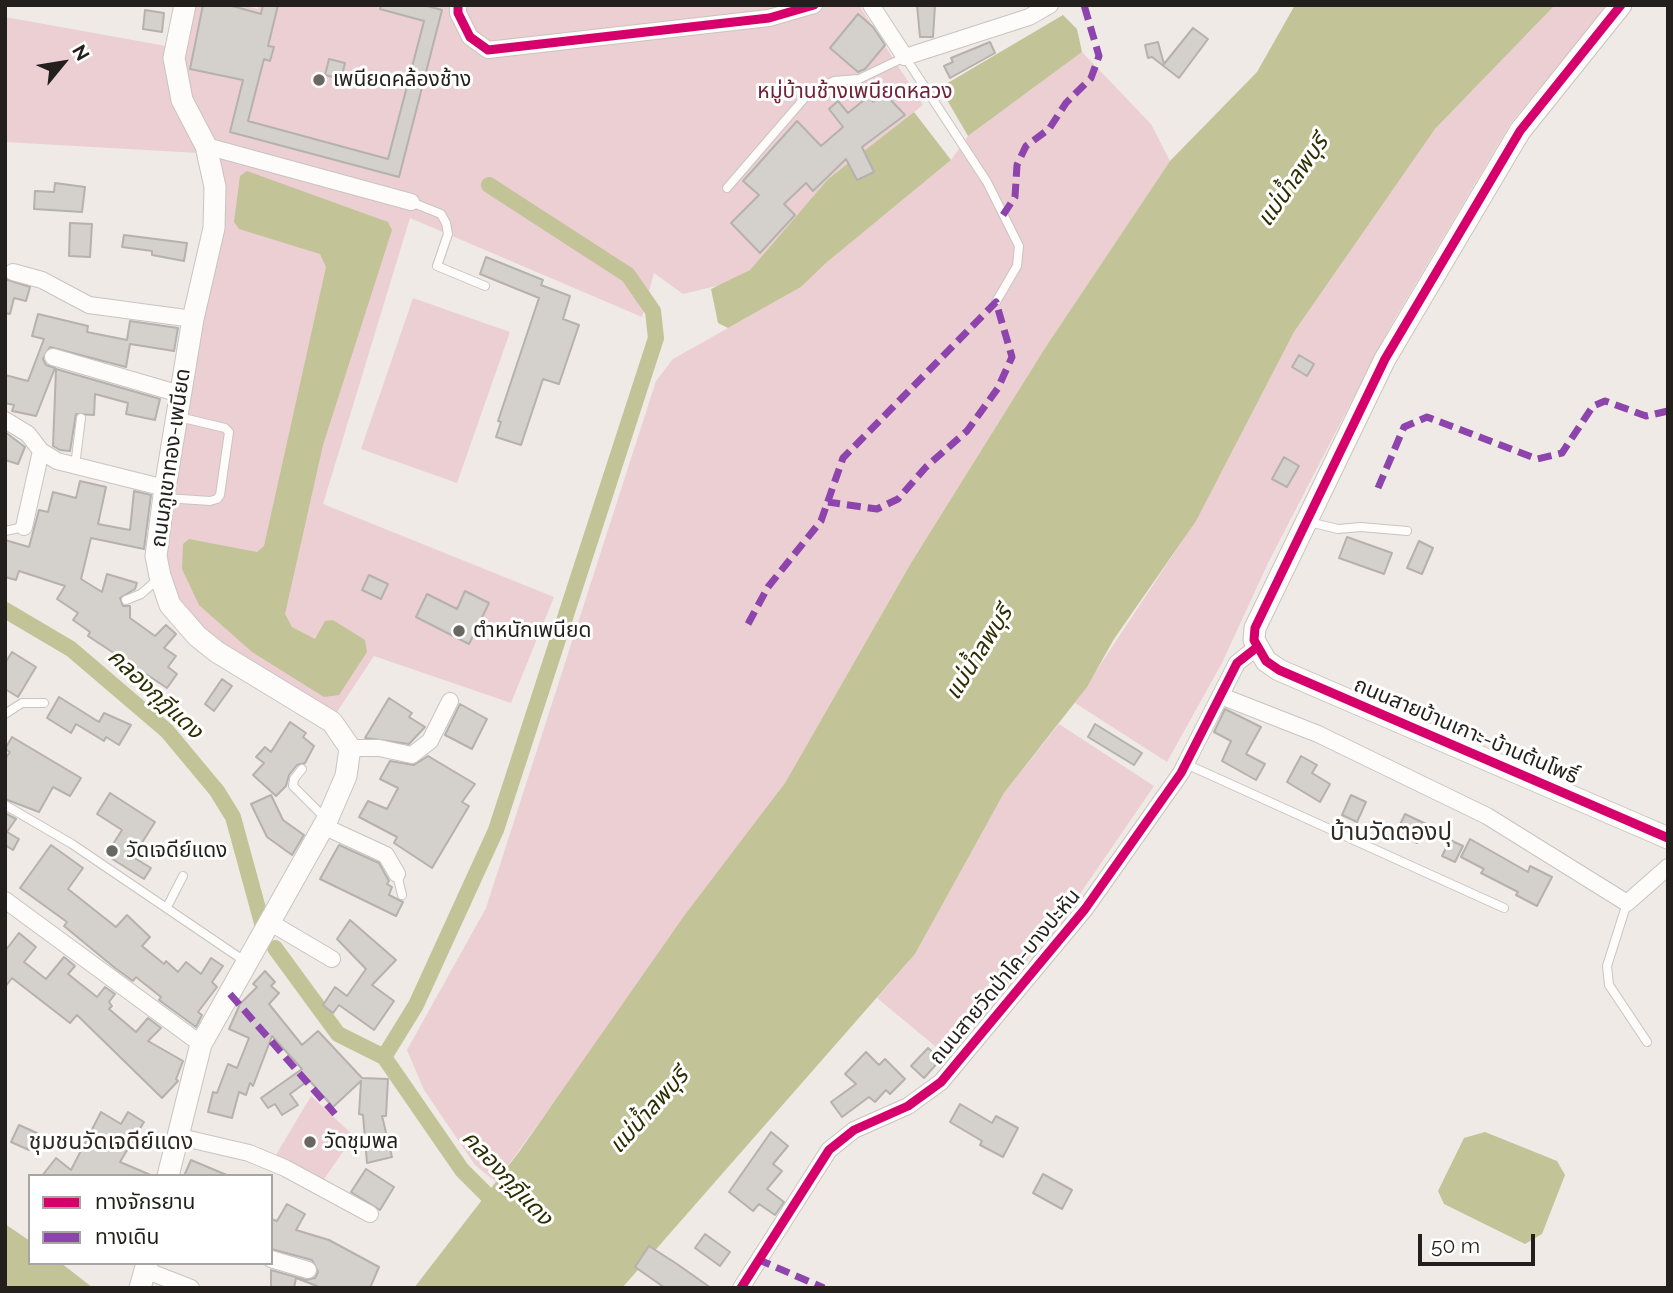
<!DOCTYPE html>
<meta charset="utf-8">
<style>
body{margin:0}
#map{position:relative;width:1673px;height:1293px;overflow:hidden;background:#efeae5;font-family:Raleway,"Noto Sans Thai",sans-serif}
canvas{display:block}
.frame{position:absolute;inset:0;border:7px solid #221f1c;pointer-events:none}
.legend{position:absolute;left:28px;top:1174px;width:245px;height:91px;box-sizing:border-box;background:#fff;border:2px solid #a7a5a4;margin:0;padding:9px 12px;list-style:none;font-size:21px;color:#221f1c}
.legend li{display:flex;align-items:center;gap:14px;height:35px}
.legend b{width:35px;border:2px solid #a7a5a4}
.north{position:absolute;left:28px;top:28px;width:70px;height:70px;-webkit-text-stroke:5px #fff;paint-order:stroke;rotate:60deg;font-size:19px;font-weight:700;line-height:28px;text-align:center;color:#221f1c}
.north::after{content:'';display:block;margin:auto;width:24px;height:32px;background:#221f1c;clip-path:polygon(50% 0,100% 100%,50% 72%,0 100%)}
.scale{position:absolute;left:1418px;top:1234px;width:117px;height:32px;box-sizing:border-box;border:4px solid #221f1c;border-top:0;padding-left:9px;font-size:21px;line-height:24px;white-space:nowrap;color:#221f1c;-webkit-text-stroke:5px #fff;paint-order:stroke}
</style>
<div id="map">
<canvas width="1673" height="1293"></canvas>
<div class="frame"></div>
<ul class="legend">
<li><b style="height:9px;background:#d6006c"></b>ทางจักรยาน</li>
<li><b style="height:9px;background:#8e44ad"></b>ทางเดิน</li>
</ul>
<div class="north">N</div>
<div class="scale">50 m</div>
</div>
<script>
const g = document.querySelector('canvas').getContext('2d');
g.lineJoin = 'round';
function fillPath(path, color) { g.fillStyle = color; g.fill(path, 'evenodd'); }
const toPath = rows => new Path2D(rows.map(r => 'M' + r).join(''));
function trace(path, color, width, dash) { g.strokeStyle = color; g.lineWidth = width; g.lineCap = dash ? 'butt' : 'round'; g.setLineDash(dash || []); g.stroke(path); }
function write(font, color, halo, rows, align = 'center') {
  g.font = font + ' Raleway,"Noto Sans Thai",sans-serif'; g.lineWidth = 6; g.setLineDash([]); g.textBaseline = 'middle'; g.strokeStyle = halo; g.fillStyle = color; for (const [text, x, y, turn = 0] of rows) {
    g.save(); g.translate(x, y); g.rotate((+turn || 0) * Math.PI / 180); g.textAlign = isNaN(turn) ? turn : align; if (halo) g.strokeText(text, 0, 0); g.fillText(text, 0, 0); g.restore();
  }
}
fillPath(toPath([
 [191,5,243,5,258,9,259,5,859,5,923,105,828,179,750,270,729,283,683,294,654,273,642,317,410,218,323,504,554,597,511,703,374,656,335,715,223,648,189,618,172,591,165,560,174,486,220,230,180,59],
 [1555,5,1608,5,1511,123,1390,327,1268,563,1222,663,1167,762,1075,703,1196,520,1294,332,1435,129],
 [5,17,166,46,166,75,198,153,5,142],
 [1082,52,1151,124,1170,161,1045,348,911,563,785,783,496,1182,475,1165,424,1090,407,1050,486,908,656,381,673,359,801,287,826,263,951,160,968,136],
 [413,298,510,332,457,483,361,449],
 [1059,724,1154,786,1071,907,947,1056,877,998,915,954,1004,793],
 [311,1096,354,1136,322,1182,273,1160]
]), '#eccfd2');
fillPath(toPath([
 [1295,5,1555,5,1435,129,1294,332,1196,521,1114,639,1087,687,1004,793,915,954,622,1288,414,1288,519,1152,684,916,785,783,911,563,1045,348,1170,161,1257,72],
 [1063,15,1077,29,1082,52,968,136,943,93,946,84],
 [914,112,951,160,826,263,801,287,728,328,718,323,711,289,750,270,828,179],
 [247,171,388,222,392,230,323,445,285,614,292,627,315,639,325,621,333,620,365,640,367,652,339,695,324,697,252,652,199,605,182,569,183,544,189,539,257,552,264,546,326,267,320,254,239,229,234,222,240,176],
 [1485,1132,1557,1161,1565,1175,1542,1234,1525,1244,1444,1204,1438,1191,1464,1138],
 [5,1224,30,1241,30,1263,61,1263,93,1288,5,1288]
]), '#c2c397');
trace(toPath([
 [5,610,71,649,167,731,217,791,233,817,262,923],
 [275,948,338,1034,384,1057,462,1170,501,1209],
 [384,1057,416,1005,496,830,656,338,653,311,628,275,489,185]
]), '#c2c397', 16);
const building = toPath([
 [203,5,229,5,261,14,263,5,278,5,268,46,274,47,270,61,264,59,248,121,388,159,424,21,380,9,381,5,423,5,442,10,399,177,230,132,243,80,190,69,203,5],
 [917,5,935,5,933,37,920,37,917,5],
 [145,10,164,13,162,32,143,29,145,10],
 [858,14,873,27,885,45,865,69,858,72,830,48,858,14],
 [1193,28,1208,39,1179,78,1152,57,1148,58,1145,45,1158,42,1164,64,1193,28],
 [990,42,995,53,950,78,944,66,953,62,951,58,990,42],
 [329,59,345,63,341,79,325,75,329,59],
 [884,93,905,115,862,147,874,172,857,180,846,159,813,191,806,183,784,204,795,215,760,253,731,223,759,195,743,181,797,121,821,146,843,127,829,109,838,101,848,113,869,96,873,102,884,93],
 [55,183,85,187,82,212,34,209,35,191,54,192,55,183],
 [70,223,92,224,90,257,69,256,70,223],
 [124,235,187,243,184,261,152,255,152,251,122,247,124,235],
 [486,257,543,280,541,285,570,296,563,319,579,325,559,384,543,379,521,445,496,437,501,422,498,421,539,298,480,274,486,257],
 [5,279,30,287,26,301,14,298,10,314,5,313,5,279],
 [38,314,88,326,87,332,127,340,130,321,178,328,174,351,130,344,126,367,50,347,43,359,46,365,55,368,36,416,12,411,14,405,5,403,5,375,28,381,44,339,32,336,38,314],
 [1299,355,1314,364,1307,376,1292,367,1299,355],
 [56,369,160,399,155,420,126,414,128,403,95,394,94,415,76,414,70,451,60,450,53,446,56,369],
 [5,432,25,447,18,464,5,460,5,432],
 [1284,457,1299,466,1287,487,1272,479,1284,457],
 [80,481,106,487,98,524,130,530,134,491,151,495,144,549,91,538,81,579,102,592,107,574,137,583,135,589,120,598,123,606,130,606,130,618,155,636,166,625,176,634,164,648,176,656,168,667,177,674,167,688,88,636,90,632,73,620,78,613,57,599,65,586,19,571,16,580,5,577,5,540,29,547,39,510,48,512,53,492,76,498,80,481],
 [1347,537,1392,553,1384,574,1339,558,1347,537],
 [1419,541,1433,548,1422,574,1407,568,1419,541],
 [369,575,388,584,381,599,362,590,369,575],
 [465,591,489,603,469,644,416,617,427,594,457,609,465,591],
 [12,652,36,667,18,697,5,689,5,663,12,652],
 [222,679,232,686,214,711,205,704,222,679],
 [59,697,99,722,104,713,131,725,119,745,106,737,104,741,76,724,71,733,47,718,59,697],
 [389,698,412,713,409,717,425,727,409,744,365,738,389,698],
 [460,704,487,719,472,749,445,735,460,704],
 [1225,709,1261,727,1246,754,1265,764,1256,780,1222,761,1231,741,1214,732,1225,709],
 [290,722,306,733,303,737,314,746,305,763,297,765,289,775,286,786,276,796,253,775,264,763,256,757,265,747,271,752,290,722],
 [1095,724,1142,753,1134,765,1088,737,1095,724],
 [12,737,81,778,70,796,53,787,39,812,5,799,5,759,10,752,5,749,12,737],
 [428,756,475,784,462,802,469,806,432,868,394,843,397,837,359,817,368,801,387,809,398,788,380,779,390,761,414,765,428,756],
 [1301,756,1317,765,1312,773,1330,784,1320,802,1287,782,1301,756],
 [110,793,155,822,133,857,151,868,144,879,106,855,122,830,97,814,110,793],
 [271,795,283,820,304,835,292,855,267,837,251,804,271,795],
 [1351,795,1366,802,1357,822,1342,815,1351,795],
 [5,813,16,819,7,832,19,839,13,850,5,845,5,813],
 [1405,814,1426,824,1417,843,1396,833,1405,814],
 [1470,839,1528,872,1530,866,1552,877,1537,906,1516,895,1518,892,1481,873,1484,869,1461,857,1470,839],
 [1450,840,1463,846,1455,862,1442,856,1450,840],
 [51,845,83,868,68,889,116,927,127,915,150,937,142,946,164,964,166,961,178,972,186,962,201,974,211,958,223,966,212,982,217,987,198,1012,202,1015,196,1027,159,1000,161,997,136,977,133,981,115,968,64,926,67,922,20,888,51,845],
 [339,845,379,863,389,881,387,884,392,887,389,895,403,902,396,916,320,879,339,845],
 [350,920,396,960,372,985,394,1001,374,1030,339,1005,333,1013,323,1005,335,987,347,996,366,969,337,939,350,920],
 [19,933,36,947,24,962,46,979,64,957,75,966,68,974,97,997,105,987,115,994,109,1002,112,1006,109,1009,136,1032,148,1018,161,1028,148,1041,183,1061,176,1079,178,1081,162,1098,77,1015,70,1023,12,978,5,987,5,951,19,933],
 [265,971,275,982,271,986,279,993,269,1004,302,1045,318,1031,362,1078,388,1079,386,1116,382,1116,392,1157,367,1163,363,1115,359,1114,361,1081,333,1107,309,1080,290,1094,298,1105,282,1115,275,1104,268,1108,261,1098,302,1069,272,1036,253,1086,250,1083,246,1095,239,1092,232,1118,208,1112,213,1092,217,1093,228,1064,237,1068,249,1038,229,1029,240,1004,257,987,253,984,265,971],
 [928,1048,941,1059,924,1078,911,1066,928,1048],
 [866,1052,879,1065,885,1059,905,1079,890,1094,886,1090,875,1102,869,1097,842,1117,831,1102,856,1084,845,1074,866,1052],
 [960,1104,992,1123,996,1116,1018,1128,1003,1157,980,1145,982,1141,950,1122,960,1104],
 [101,1112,121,1124,128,1112,144,1122,120,1162,153,1176,42,1176,56,1158,71,1170,101,1112],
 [19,1125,37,1133,29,1150,11,1142,19,1125],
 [771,1132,788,1146,773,1164,782,1171,767,1189,784,1202,775,1215,759,1204,753,1211,729,1192,771,1132],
 [191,1160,229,1176,184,1176,191,1160],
 [366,1169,394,1187,380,1210,351,1192,366,1169],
 [1043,1174,1072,1190,1062,1209,1033,1193,1043,1174],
 [287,1204,305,1214,296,1230,329,1240,379,1267,370,1288,322,1288,296,1278,294,1288,271,1288,271,1270,306,1280,315,1278,318,1272,312,1260,271,1249,271,1219,277,1221,287,1204],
 [705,1234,730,1252,720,1266,695,1248,705,1234],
 [649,1246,677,1264,711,1288,665,1288,635,1267,649,1246]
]);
fillPath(building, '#d4d0cc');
trace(building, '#b5b1ad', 2);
const lane = toPath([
 [727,188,808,94,834,81,859,79,905,57,987,182,1019,246,1017,266,996,302],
 [411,202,441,214,446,223,448,234,437,266,485,286],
 [75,466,81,418],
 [166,498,210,501,217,499,220,495,229,432,225,428,179,417],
 [1309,522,1338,529,1361,527,1407,531],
 [5,531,24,527],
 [126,600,141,594,158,579],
 [5,714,22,703,44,703],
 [1186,764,1504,908],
 [302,769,294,779,293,786,326,819],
 [5,805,72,844,246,962],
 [397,874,402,895],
 [1627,903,1607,966,1609,985,1647,1042],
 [167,907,183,876]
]);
const street = toPath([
 [458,5,458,13,470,37,488,50,769,18,814,5],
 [871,5,905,57,1029,17,1050,5],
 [206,146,411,202],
 [13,272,42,280,89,305,193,319],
 [53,357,180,394],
 [5,420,28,434,41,451,24,527],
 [41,451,57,461,165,488],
 [1221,696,1318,734,1487,816,1627,903,1668,867],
 [350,748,379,748,412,755,430,741,450,701],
 [323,826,386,855,397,874],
 [5,900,201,1044],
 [271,923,332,959],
 [176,1136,249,1153,285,1168,370,1214],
 [271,1259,308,1270],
 [145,1270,191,1288],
 [741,1288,829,1150,854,1130,908,1106,941,1082,1085,909,1181,773,1237,663,1256,648]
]);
const secondary = toPath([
 [1621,5,1520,131,1385,359,1255,628,1254,640,1266,661,1279,670,1668,838],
 [168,1176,201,1044,327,820,346,776,350,748,332,722,217,652,197,636,170,605,160,576,156,556,165,488,193,319,214,228,215,187,206,146,182,100,174,58,185,5],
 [140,1288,147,1263]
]);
trace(lane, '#c8c4c0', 10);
trace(street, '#c8c4c0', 18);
trace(secondary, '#c8c4c0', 23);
trace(lane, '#fdfcfb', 8);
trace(street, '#fdfcfb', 16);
trace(secondary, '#fdfcfb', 21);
trace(toPath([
 [1003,215,1015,197,1017,165,1026,146,1049,129,1066,103,1091,78,1099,56,1084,5],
 [1378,488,1404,427,1427,417,1537,459,1562,453,1593,406,1605,401,1646,416,1668,411],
 [748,624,768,587,821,521,843,458,996,302,1012,357,998,388,967,431,926,467,898,499,877,509,828,502],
 [230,994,335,1114],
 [757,1259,824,1288]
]), '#8e44ad', 7, [14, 7]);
trace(toPath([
 [458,5,458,13,470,37,488,50,769,18,814,5],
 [1621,5,1520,131,1385,359,1255,628,1254,640,1266,661,1279,670,1668,838],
 [741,1288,829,1150,854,1130,908,1106,941,1082,1085,909,1181,773,1237,663,1256,648]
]), '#d6006c', 9);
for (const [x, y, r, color] of [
 [319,80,7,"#6a6662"],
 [459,631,7,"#6a6662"],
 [112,851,7,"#6a6662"],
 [310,1142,7,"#6a6662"]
]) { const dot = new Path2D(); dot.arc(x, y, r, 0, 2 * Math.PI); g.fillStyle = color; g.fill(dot); trace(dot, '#fff', 2.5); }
write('21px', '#221f1c', '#fff', [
 ["เพนียดคล้องช้าง",333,80],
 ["ตำหนักเพนียด",473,631],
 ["วัดเจดีย์แดง",126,851],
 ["วัดชุมพล",324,1142]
], 'left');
write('21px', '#6f2139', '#fff', [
 ["หมู่บ้านช้างเพนียดหลวง",855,92]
]);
write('21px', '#221f1c', '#fff', [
 ["ถนนภูเขาทอง-เพนียด",171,458,-82],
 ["ถนนสายบ้านเกาะ-บ้านต้นโพธิ์",1466,731,23],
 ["ถนนสายวัดป่าโค-บางปะหัน",1005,977,-50]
]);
write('italic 23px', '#2c2d00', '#fff', [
 ["แม่น้ำลพบุรี",1293,181,-55],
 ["แม่น้ำลพบุรี",979,653,-58],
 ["คลองกุฎีแดง",155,694,43],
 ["แม่น้ำลพบุรี",649,1111,-48],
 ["คลองกุฎีแดง",507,1178,47]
]);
write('23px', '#312923', '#fff', [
 ["ชุมชนวัดเจดีย์แดง",111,1142]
]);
write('24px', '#312923', '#fff', [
 ["บ้านวัดตองปุ",1391,833]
]);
</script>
